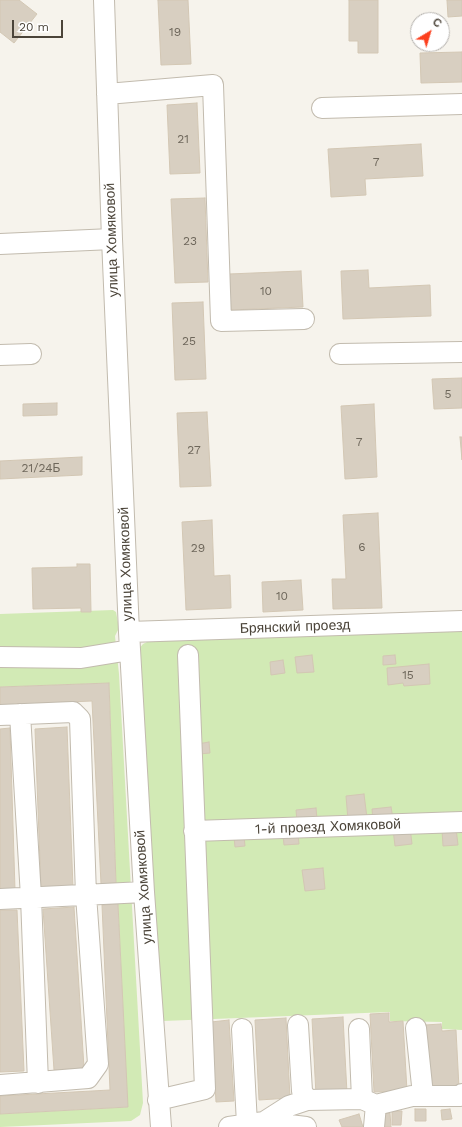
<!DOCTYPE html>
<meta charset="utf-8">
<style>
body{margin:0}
#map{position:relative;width:462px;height:1127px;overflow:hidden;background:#f6f3ec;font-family:"Work Sans",sans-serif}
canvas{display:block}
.north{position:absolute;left:410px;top:12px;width:40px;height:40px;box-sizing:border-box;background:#fff;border:1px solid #b7b4b0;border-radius:50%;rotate:38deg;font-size:11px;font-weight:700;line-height:16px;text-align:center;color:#4b4439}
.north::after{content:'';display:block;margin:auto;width:14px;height:18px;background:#fc3f1d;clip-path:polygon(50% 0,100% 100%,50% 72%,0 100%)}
.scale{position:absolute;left:12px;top:20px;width:51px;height:18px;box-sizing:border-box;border:2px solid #4b4439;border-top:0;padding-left:5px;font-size:12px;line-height:14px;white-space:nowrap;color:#4b4439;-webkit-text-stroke:3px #fff;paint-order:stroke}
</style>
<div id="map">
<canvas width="462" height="1127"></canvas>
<div class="north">С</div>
<div class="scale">20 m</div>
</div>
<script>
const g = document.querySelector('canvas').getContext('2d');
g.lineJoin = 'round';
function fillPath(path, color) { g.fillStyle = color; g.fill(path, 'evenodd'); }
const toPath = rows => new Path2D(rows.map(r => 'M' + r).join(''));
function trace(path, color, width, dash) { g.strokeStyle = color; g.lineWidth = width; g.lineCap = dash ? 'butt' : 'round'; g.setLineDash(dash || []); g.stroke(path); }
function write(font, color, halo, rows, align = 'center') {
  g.font = font + ' "Work Sans",sans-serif'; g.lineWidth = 4; g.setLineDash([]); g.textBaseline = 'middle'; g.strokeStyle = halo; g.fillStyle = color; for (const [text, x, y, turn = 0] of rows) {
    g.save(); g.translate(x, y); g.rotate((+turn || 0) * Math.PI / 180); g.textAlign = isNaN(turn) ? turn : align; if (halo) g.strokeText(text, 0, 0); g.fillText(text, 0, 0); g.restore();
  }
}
fillPath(toPath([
 [113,610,116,612,119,628,115,636,119,674,143,1103,140,1115,131,1121,0,1127,0,1114,127,1107,118,904,116,883,109,683,0,687,0,614],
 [462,630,462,1030,442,1029,442,1022,390,1021,390,1012,163,1021,137,651,143,644,153,639]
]), '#d2eab5');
const building = toPath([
 [0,0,19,0,37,14,14,43,0,32,0,0],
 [158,0,188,0,191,64,161,65,158,0],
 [349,0,378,0,378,53,358,53,358,41,349,41,349,0],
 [447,0,462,0,462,16,448,17,447,0],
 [462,52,462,82,421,83,420,53,462,52],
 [197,103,200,173,170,174,167,105,197,103],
 [421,144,423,176,365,179,366,195,331,197,328,149,421,144],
 [205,198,208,282,175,283,171,199,205,198],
 [368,270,369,288,430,285,431,316,343,319,341,271,368,270],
 [301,271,303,307,231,310,229,274,301,271],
 [203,302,206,379,175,380,172,303,203,302],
 [462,378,462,408,434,409,432,379,462,378],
 [57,403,57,415,23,416,23,404,57,403],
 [374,404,377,477,345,479,341,406,374,404],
 [207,412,211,486,180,487,177,413,207,412],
 [460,437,462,437,462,460,460,437],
 [82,457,82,475,0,479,0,461,82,457],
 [378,513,382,608,333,609,332,579,346,579,343,515,378,513],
 [212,520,214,576,230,575,231,608,186,610,182,522,212,520],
 [77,564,90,564,91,612,81,612,81,608,33,609,32,568,77,567,77,564],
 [301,580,303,610,263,612,262,582,301,580],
 [312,655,314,672,297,673,295,657,312,655],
 [395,655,396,664,383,665,383,656,395,655],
 [283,660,285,673,271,675,270,662,283,660],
 [429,664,430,684,404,686,403,683,388,685,387,668,429,664],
 [109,683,116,883,101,884,92,701,0,705,0,687,109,683],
 [67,727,73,888,41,890,35,729,67,727],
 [10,728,15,890,0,891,0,729,10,728],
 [209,742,210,753,199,754,198,744,209,742],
 [364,794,367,818,348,820,346,796,364,794],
 [391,807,393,818,373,820,372,809,391,807],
 [316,808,317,819,297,821,296,810,316,808],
 [410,827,412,844,395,846,393,829,410,827],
 [456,828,458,845,443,846,442,830,456,828],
 [298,834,299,844,284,845,283,835,298,834],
 [244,836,245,846,235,847,234,837,244,836],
 [323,868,325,889,305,891,302,870,323,868],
 [118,904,128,1107,0,1114,0,1096,110,1090,102,905,118,904],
 [74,907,84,1068,54,1070,43,909,74,907],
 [0,910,17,910,24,1071,0,1072,0,910],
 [389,1013,389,1022,403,1021,407,1091,374,1092,370,1014,389,1013],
 [343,1017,347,1093,316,1095,312,1019,343,1017],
 [286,1018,290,1098,259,1100,255,1020,286,1018],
 [229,1020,234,1101,216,1102,211,1022,229,1020],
 [441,1024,442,1031,456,1030,459,1088,429,1089,425,1025,441,1024],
 [415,1109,426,1109,426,1121,415,1121,415,1109],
 [450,1109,452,1119,442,1120,441,1110,450,1109],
 [392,1111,402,1111,401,1125,392,1125,392,1111],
 [383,1113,390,1113,391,1127,384,1127,383,1113],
 [359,1114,363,1127,342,1127,339,1120,359,1114]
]);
fillPath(building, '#d8cfc1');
trace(building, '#d3c7b4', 1);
const minor = toPath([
 [104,0,112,239,129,632,144,892,161,1127],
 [107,94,213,85,221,321,304,319],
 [322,108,462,104],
 [0,244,112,239],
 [340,354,462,352],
 [0,355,31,354],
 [129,632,462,621],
 [0,657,81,658,130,650],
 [20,714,31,897,38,1083],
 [0,715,73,712,80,719,86,895,98,1064,88,1078,0,1085],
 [194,831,462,822],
 [0,899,144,892],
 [298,1025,302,1091,307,1100],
 [416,1028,423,1095],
 [242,1029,247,1124],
 [359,1029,362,1099],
 [158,1100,205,1089,188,655],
 [264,1122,289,1106,307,1100,362,1099,376,1105,412,1096,460,1096,462,1094],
 [229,1127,264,1122,306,1127],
 [374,1127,376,1105]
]);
trace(minor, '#c2bbae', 22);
trace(minor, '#fff', 20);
write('12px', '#6e675b', null, [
 ["19",175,32],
 ["21",183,139],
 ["7",376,162],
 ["23",190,241],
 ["10",266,291],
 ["25",189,341],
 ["5",448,394],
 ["7",359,442],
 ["27",194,450],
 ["21/24Б",41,468],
 ["6",362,547],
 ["29",198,548],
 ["10",282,596],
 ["15",408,675]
]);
write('14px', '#4b4439', '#fff', [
 ["улица Хомяковой",112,240,-92],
 ["улица Хомяковой",126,564,-92],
 ["Брянский проезд",295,627,-2],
 ["1-й проезд Хомяковой",328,827,-2],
 ["улица Хомяковой",144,887,-94]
]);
</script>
